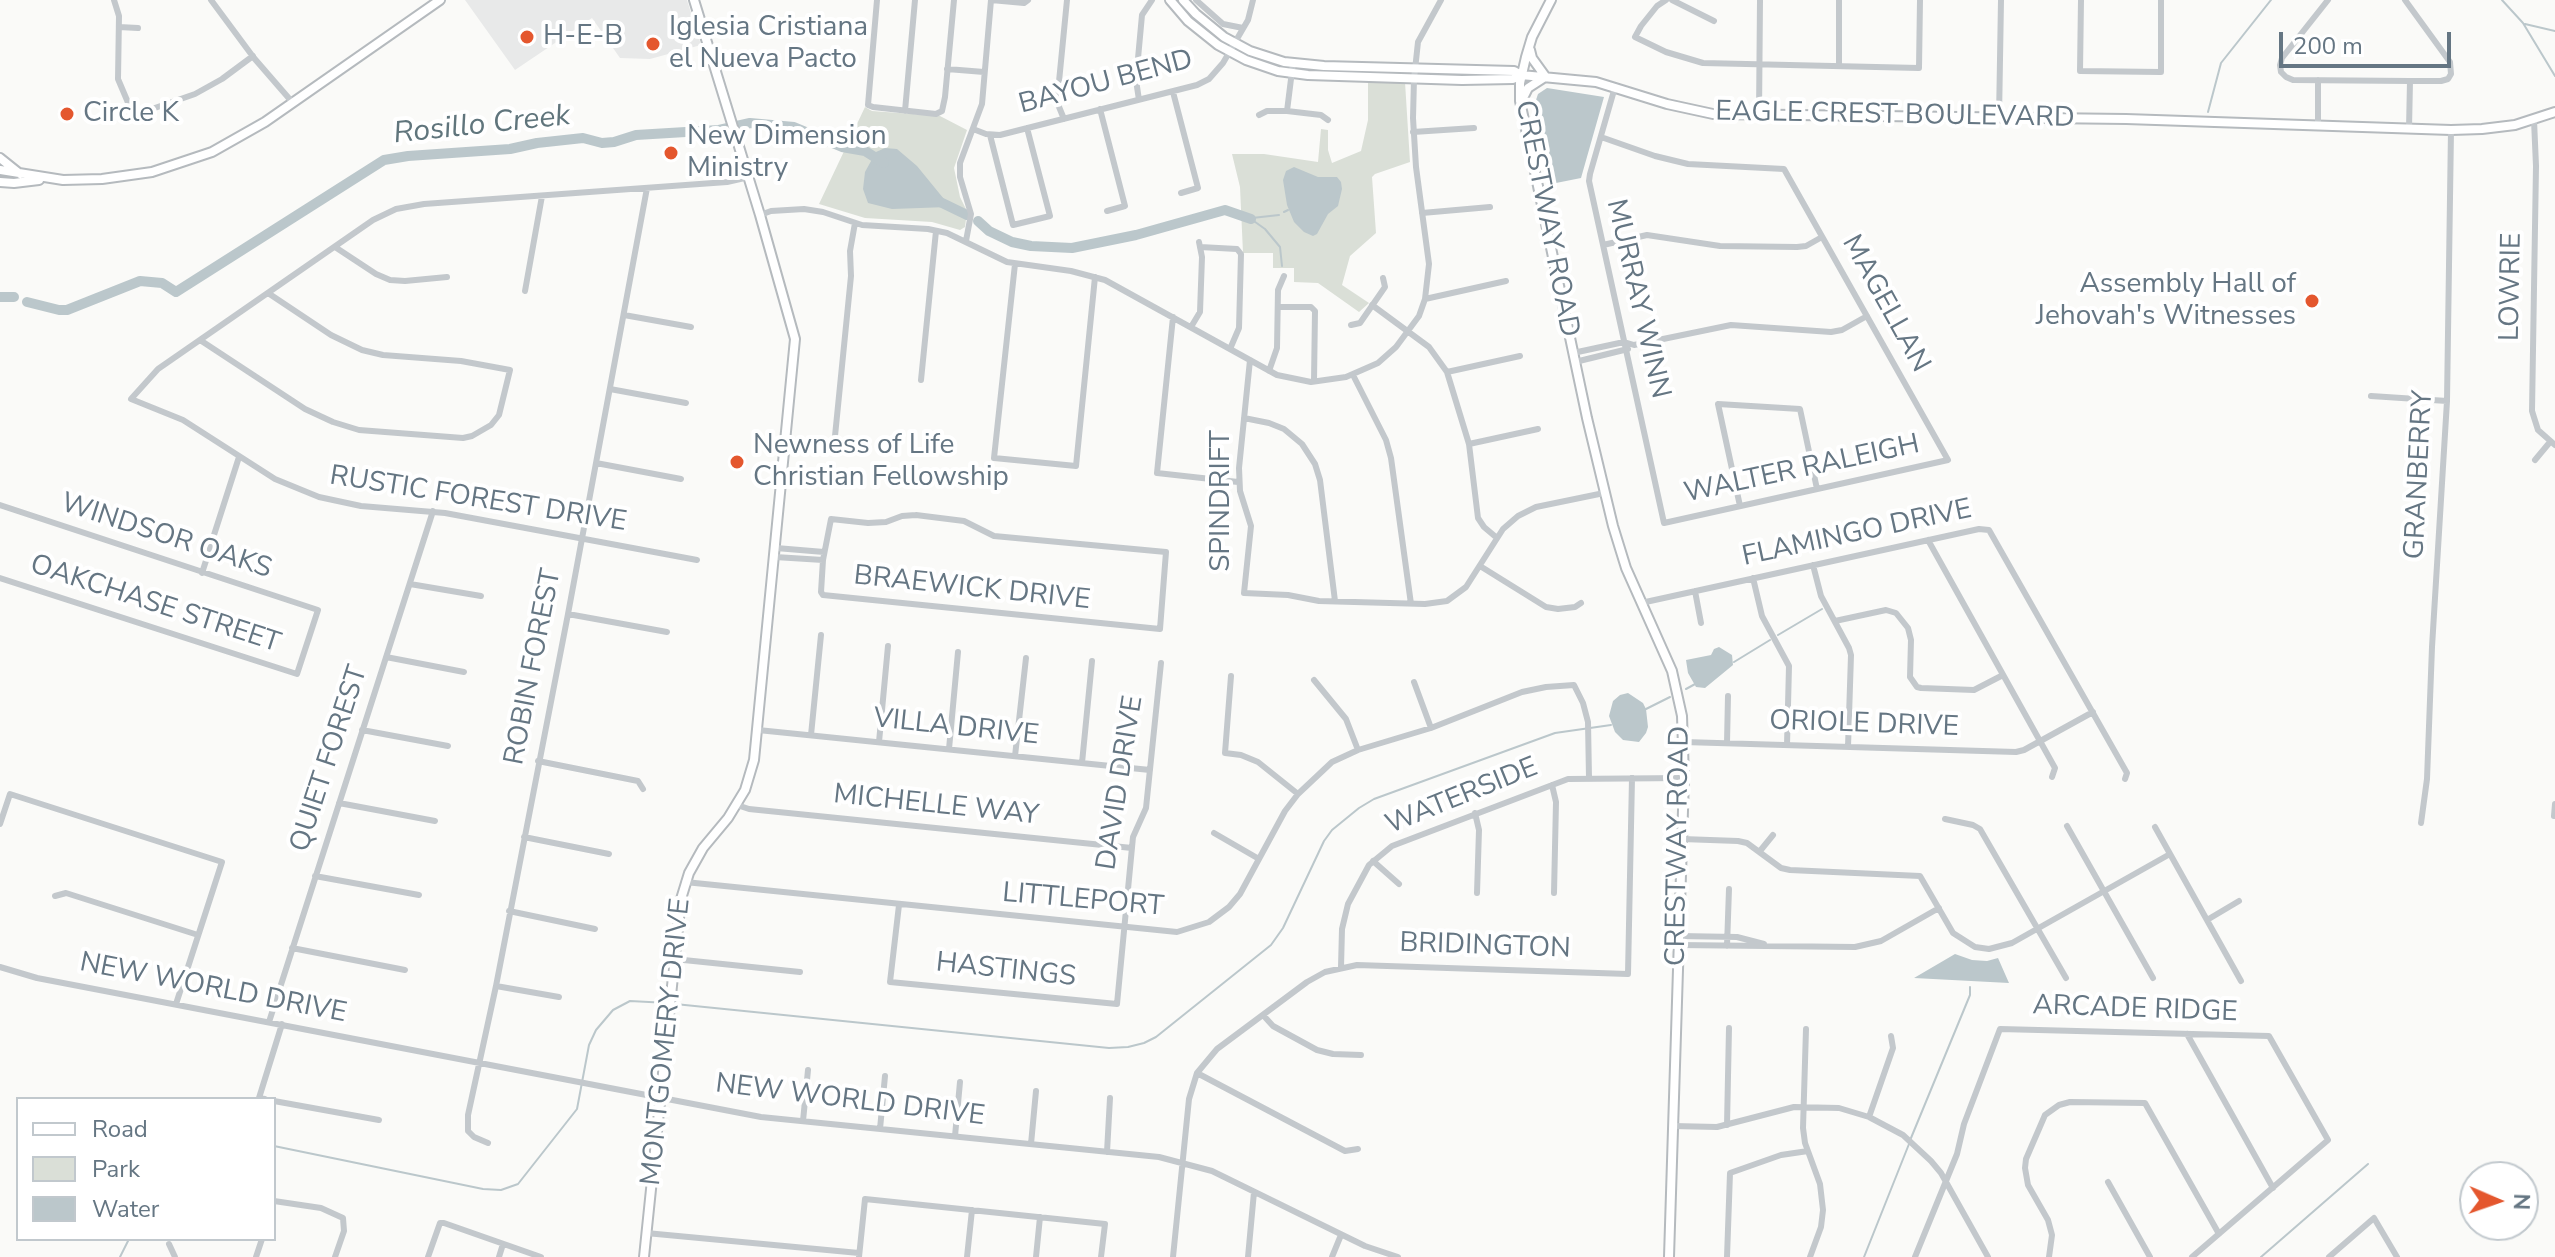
<!DOCTYPE html>
<style>
body{margin:0}
#map{position:relative;width:2555px;height:1257px;overflow:hidden;background:#fafaf8;font-family:"Nunito Sans",sans-serif}
canvas{display:block}
.legend{position:absolute;left:16px;top:1097px;width:260px;height:144px;box-sizing:border-box;background:#fff;border:2px solid #c1c8cd;margin:0;padding:10px 14px;list-style:none;font-size:24px;color:#657683}
.legend li{display:flex;align-items:center;gap:16px;height:40px}
.legend b{width:40px;border:2px solid #c1c8cd}
.north{position:absolute;left:2459px;top:1161px;width:80px;height:80px;box-sizing:border-box;background:#fff;border:2px solid #c1c8cd;border-radius:50%;rotate:92deg;font-size:22px;font-weight:700;line-height:32px;text-align:center;color:#657683}
.north::after{content:'';display:block;margin:auto;width:28px;height:36px;background:#e4572e;clip-path:polygon(50% 0,100% 100%,50% 72%,0 100%)}
.scale{position:absolute;left:2279px;top:32px;width:172px;height:36px;box-sizing:border-box;border:4px solid #657683;border-top:0;padding-left:10px;font-size:24px;line-height:28px;white-space:nowrap;color:#657683;-webkit-text-stroke:6px #fff;paint-order:stroke}
</style>
<div id="map">
<canvas width="2555" height="1257"></canvas>
<ul class="legend">
<li><b style="height:10px;background:#fff"></b>Road</li>
<li><b style="height:22px;background:#dadfd7"></b>Park</li>
<li><b style="height:22px;background:#bbc7cb"></b>Water</li>
</ul>
<div class="north">N</div>
<div class="scale">200 m</div>
</div>
<script>
const g = document.querySelector('canvas').getContext('2d');
g.lineJoin = 'round';
function fillPath(path, color) { g.fillStyle = color; g.fill(path, 'evenodd'); }
const toPath = rows => new Path2D(rows.map(r => 'M' + r).join(''));
function trace(path, color, width, dash) { g.strokeStyle = color; g.lineWidth = width; g.lineCap = dash ? 'butt' : 'round'; g.setLineDash(dash || []); g.stroke(path); }
function write(font, color, halo, rows, align = 'center') {
  g.font = font + ' "Nunito Sans",sans-serif'; g.lineWidth = 8; g.setLineDash([]); g.textBaseline = 'middle'; g.strokeStyle = halo; g.fillStyle = color; for (const [text, x, y, turn = 0] of rows) {
    g.save(); g.translate(x, y); g.rotate((+turn || 0) * Math.PI / 180); g.textAlign = isNaN(turn) ? turn : align; if (halo) g.strokeText(text, 0, 0); g.fillText(text, 0, 0); g.restore();
  }
}
fillPath(toPath([
 [465,0,687,0,701,45,650,59,620,58,592,18,515,70]
]), '#e8e9e9');
fillPath(toPath([
 [1368,79,1402,80,1405,82,1410,162,1375,174,1372,177,1376,233,1350,256,1342,285,1369,303,1359,312,1318,283,1294,282,1294,268,1273,268,1273,253,1243,253,1240,187,1232,154,1264,154,1318,162,1321,129,1328,130,1328,150,1332,163,1361,151,1368,120],
 [865,107,872,111,940,116,967,130,954,168,960,197,967,211,965,227,960,230,932,222,865,218,819,204]
]), '#dadfd7');
fillPath(toPath([
 [1547,88,1604,97,1581,178,1551,184,1534,106,1538,94],
 [885,148,897,149,917,166,948,204,948,207,892,209,868,203,863,189,865,172,876,152],
 [1294,167,1318,177,1337,177,1341,182,1342,189,1338,206,1328,214,1317,234,1313,236,1304,232,1294,222,1287,205,1283,180,1286,171],
 [1719,647,1732,655,1733,665,1705,688,1696,687,1688,673,1686,660,1711,655,1714,649],
 [1628,693,1643,703,1646,709,1648,727,1646,733,1639,742,1623,740,1615,732,1609,716,1613,701,1620,695],
 [1955,954,1972,960,1987,961,1998,958,2009,983,1914,978]
]), '#bbc7cb');
trace(toPath([
 [2502,0,2523,23,2555,76],
 [2525,24,2555,31],
 [2208,112,2221,63,2271,0],
 [1284,212,1288,210],
 [1252,218,1279,215],
 [1251,219,1265,229,1280,247,1282,266],
 [1778,635,1822,609],
 [1734,662,1770,640],
 [1686,689,1697,683],
 [1646,709,1670,697],
 [675,1004,1109,1048,1128,1047,1144,1043,1156,1037,1271,945,1283,928,1324,841,1332,830,1359,808,1374,799,1555,733,1611,725],
 [1911,1138,1970,995,1970,987],
 [274,1146,483,1189,501,1190,518,1184,577,1109,589,1045,596,1030,613,1010,630,1001,668,1003],
 [120,1257,129,1239],
 [1864,1257,1909,1144],
 [2261,1257,2368,1164]
]), '#bbc7cb', 2);
trace(toPath([
 [936,200,967,215],
 [978,221,989,231,1012,242,1031,246,1072,248,1136,235,1225,210,1251,219],
 [0,297,14,297],
 [27,302,59,310,67,310,140,281,162,283,176,292,384,160,408,156,510,149,537,143,583,138,602,143,614,142,636,135,719,130,750,123,794,127,842,147,865,151,884,163]
]), '#bbc7cb', 10);
const major = toPath([
 [1170,0,1188,21,1218,45,1246,60,1278,71,1308,75,1462,80,1513,79,1521,75],
 [1183,0,1196,14,1224,37,1250,51,1284,62,1324,66,1514,71,1521,75,1596,82,1667,104,1713,114,2126,119,2451,130,2482,129,2515,125,2555,112],
 [1551,0,1532,37,1526,57,1520,83,1520,101,1587,418,1613,526,1626,568,1672,671,1682,716,1684,778,1669,1257],
 [1530,50,1532,58,1545,76],
 [1522,100,1528,88,1545,77],
 [0,158,20,174],
 [0,170,63,180,102,179,152,172,212,152,265,122,440,0],
 [0,182,14,183,39,180],
 [644,1257,681,899,689,873,703,848,728,818,745,790,754,760,795,339,760,215,694,0]
]);
trace(major, '#b5babe', 12);
trace(toPath([
 [114,0,119,16,118,79,132,112,149,110,195,94,222,79,253,56],
 [211,0,254,58,293,103],
 [877,0,868,105,873,107,936,114,942,111,945,97,954,0],
 [991,0,1024,3,1028,0],
 [1196,0,1223,24,1243,28],
 [1666,0,1657,6,1641,26,1635,37,1666,52,1703,63,1919,68,1920,0],
 [1672,0,1714,21],
 [2081,0,2080,71,2161,72,2161,0],
 [2328,0,2282,58,2280,65,2281,72,2286,77,2293,80,2410,81,2441,81,2448,79,2451,74,2450,62,2405,0],
 [119,27,138,28],
 [1839,66,1839,0],
 [947,69,984,72],
 [1173,92,1198,188,1181,193],
 [1139,100,1136,80,1142,15,1152,0],
 [1100,109,1125,206,1107,211],
 [905,111,915,0],
 [1287,111,1293,63],
 [1259,115,1267,111,1287,111,1321,115,1328,120],
 [1759,116,1760,0],
 [1064,119,1057,102,1067,0],
 [1999,119,2001,0],
 [2534,120,2536,166,2532,411,2538,430,2555,445],
 [2318,126,2318,80],
 [973,129,986,134,1000,135,1197,85,1209,79,1223,63,1248,20,1253,0],
 [2409,129,2410,81],
 [1413,132,1474,128],
 [990,135,1013,225,1050,216,1027,128],
 [1601,137,1655,156,1688,164,1784,169,1948,460,1664,523,1589,181,1590,174,1615,87],
 [1422,213,1490,207],
 [760,215,771,211,804,209,823,212,862,225,928,229,947,233,1007,262,1071,271,1105,280,1277,375,1311,382,1346,377,1378,363,1396,347,1419,316,1425,299,1429,264,1416,167,1413,118,1414,79,1418,42,1441,0],
 [966,241,971,214,960,177,960,163,982,104,991,0],
 [1603,245,1647,235,1720,246,1797,247,1806,246,1822,237],
 [335,247,376,274,390,280,405,281,447,277],
 [1200,247,1237,249,1241,254,1239,328,1230,349],
 [1015,264,994,458,1076,466,1095,277],
 [525,291,542,196],
 [1425,299,1506,281],
 [1372,305,1429,347,1447,372,1469,444,1478,518,1484,527,1497,538],
 [1278,307,1311,307,1315,311,1314,381],
 [624,315,691,327],
 [1173,317,1157,473,1238,482],
 [1351,325,1360,323,1385,287,1383,278],
 [1191,327,1200,312,1202,257,1199,242],
 [200,340,305,409,333,422,359,430,463,438,472,436,491,425,499,415,510,370,461,361,383,355,362,350,331,335,268,293],
 [1573,353,1624,342,1634,345,1731,325,1831,332,1842,330,1867,316],
 [1250,360,1239,468,1240,491,1251,526,1244,593,1288,595,1319,601,1425,604,1447,601,1466,587,1503,529,1518,516,1536,507,1604,493],
 [1575,362,1628,349],
 [1269,371,1277,348,1278,290,1284,276],
 [1447,372,1520,356],
 [1353,375,1386,440,1391,458,1411,604],
 [921,380,936,231],
 [610,389,686,403],
 [2371,396,2447,401],
 [1244,418,1269,423,1284,429,1302,444,1315,464,1320,480,1335,601],
 [835,436,851,276,850,251,855,223],
 [1469,444,1538,429],
 [2535,460,2550,442],
 [596,463,681,479],
 [0,505,318,610,297,674,0,578],
 [1740,506,1718,404,1800,409,1817,489],
 [916,515,964,521,994,536,1166,552,1160,629,823,595,821,592,823,560,831,519,868,523,886,522,902,516,916,515],
 [213,538,239,457],
 [1928,540,2055,768,2052,777],
 [776,548,824,552],
 [775,557,823,560],
 [697,560,445,513,361,506,319,497,275,479,183,420,131,399,158,369,373,220,396,209,424,204,727,182,749,177],
 [1813,565,1821,596,1849,648,1851,655,1848,747],
 [1480,566,1546,607,1558,609,1575,607,1581,603],
 [202,573,212,542],
 [1753,578,1762,616,1789,666,1787,745],
 [410,584,481,596],
 [1695,591,1701,623],
 [1641,603,1979,529,1989,530,2127,773,2125,779],
 [568,614,667,632],
 [1835,621,1886,610,1896,613,1908,628,1911,640,1910,677,1917,687,1921,688,1974,690,2003,675],
 [386,657,464,672],
 [1231,676,1225,753,1241,755,1258,762,1298,794],
 [1314,680,1346,719,1358,750],
 [1414,682,1431,728],
 [362,730,448,746],
 [758,730,1150,770],
 [811,735,821,635],
 [879,742,888,646],
 [1684,742,2016,752,2024,750,2093,712],
 [1727,743,1728,696],
 [949,749,958,652],
 [1015,756,1026,658],
 [538,761,638,781,643,789],
 [1082,763,1092,661],
 [1552,785,1556,802,1554,893],
 [339,803,435,821],
 [737,805,749,809,1132,848],
 [1475,813,1479,830,1477,893],
 [2554,816,2555,804],
 [1945,819,1973,825,1980,829,2066,978],
 [2421,823,2427,779,2432,647,2447,401,2451,130],
 [0,824,10,794,222,862,176,1004],
 [2067,826,2153,978],
 [2155,827,2241,981],
 [1214,833,1259,859],
 [524,837,609,854],
 [1682,839,1738,841,1747,843,1781,868,1790,870,1920,876,1953,933,1975,947,1989,949,2012,943,2170,854],
 [1760,851,1773,835],
 [1373,861,1399,884],
 [315,876,419,895],
 [685,882,1177,932,1209,922,1229,907,1240,894,1285,811,1298,794,1332,762,1358,750,1431,728,1522,692,1546,687,1574,685,1583,703,1588,722,1589,778],
 [55,896,66,893,198,935],
 [899,905,890,982,1117,1004,1133,837,1146,808,1161,663],
 [509,911,595,929],
 [2207,920,2239,901],
 [1679,936,1737,937,1764,944],
 [1678,945,1855,947,1881,941,1939,908],
 [1727,946,1729,889],
 [292,948,405,970],
 [674,959,800,972],
 [0,967,37,978,761,1117,1159,1157,1212,1171,1365,1246,1398,1257],
 [1341,967,1342,929,1348,904,1369,865,1392,846,1568,779,1684,778],
 [496,986,559,997],
 [1263,1015,1273,1026,1317,1050,1333,1054,1361,1055],
 [269,1022,433,511],
 [1806,1029,1803,1128,1805,1143,1820,1184,1823,1210,1821,1227,1810,1257],
 [2187,1034,2273,1188],
 [1197,1073,1345,1151,1358,1149],
 [265,1099,259,1098,282,1024],
 [274,1101,379,1120],
 [1869,1117,1893,1048,1891,1036],
 [803,1121,808,1070],
 [1727,1125,1729,1028],
 [1673,1126,1717,1127,1794,1107,1839,1108,1869,1117,1903,1135,1931,1161,1941,1173,1988,1257],
 [880,1129,885,1076],
 [955,1136,960,1082],
 [488,1143,474,1137,468,1131,468,1115,496,986,568,614,647,188],
 [1031,1144,1036,1091],
 [1107,1152,1110,1098],
 [2108,1182,2150,1257],
 [274,1201,321,1208,343,1218,344,1231,335,1257],
 [646,1233,859,1253],
 [169,1244,175,1257],
 [256,1257,262,1239],
 [428,1257,440,1223,444,1223,541,1257],
 [499,1257,503,1244],
 [859,1257,865,1199,1105,1224,1101,1257],
 [967,1257,972,1210],
 [1036,1257,1040,1217],
 [1173,1257,1189,1099,1197,1073,1217,1049,1307,982,1325,972,1357,965,1628,974,1632,778],
 [1248,1257,1254,1192],
 [1332,1257,1341,1235],
 [1727,1257,1730,1173,1781,1155,1808,1151],
 [1915,1257,1957,1154,1964,1124,2000,1029,2269,1036,2328,1140,2192,1257],
 [2049,1257,2052,1235,2048,1220,2028,1185,2025,1168,2026,1159,2045,1115,2059,1105,2070,1102,2145,1103,2219,1234],
 [2329,1257,2374,1218,2397,1257]
]), '#c3c8cc', 6);
trace(major, '#fff', 8);
for (const [x, y, r, color] of [
 [527,37,8,"#e4572e"],
 [653,44,8,"#e4572e"],
 [67,114,8,"#e4572e"],
 [671,153,8,"#e4572e"],
 [2312,301,8,"#e4572e"],
 [737,462,8,"#e4572e"]
]) { const dot = new Path2D(); dot.arc(x, y, r, 0, 2 * Math.PI); g.fillStyle = color; g.fill(dot); trace(dot, '#fff', 3); }
write('28px', '#657683', '#fff', [
 ["Iglesia Cristiana",669,28],
 ["el Nueva Pacto",669,60],
 ["H-E-B",543,37],
 ["Circle K",83,114],
 ["New Dimension",687,137],
 ["Ministry",687,169],
 ["Assembly Hall of",2296,285,"right"],
 ["Jehovah's Witnesses",2296,317,"right"],
 ["Newness of Life",753,446],
 ["Christian Fellowship",753,478]
], 'left');
write('28px', '#657683', '#fff', [
 ["BAYOU BEND",1106,83,-15],
 ["EAGLE CREST BOULEVARD",1895,116,1],
 ["CRESTWAY ROAD",1546,219,79],
 ["LOWRIE",2512,287,-89],
 ["MURRAY WINN",1637,299,77],
 ["MAGELLAN",1885,304,61],
 ["WALTER RALEIGH",1802,470,-12],
 ["GRANBERRY",2420,475,-87],
 ["RUSTIC FOREST DRIVE",478,500,9],
 ["SPINDRIFT",1222,501,-90],
 ["FLAMINGO DRIVE",1857,534,-12],
 ["WINDSOR OAKS",166,537,18],
 ["BRAEWICK DRIVE",972,589,6],
 ["OAKCHASE STREET",155,605,18],
 ["ROBIN FOREST",534,667,-79],
 ["ORIOLE DRIVE",1864,725,2],
 ["VILLA DRIVE",956,728,6],
 ["QUIET FOREST",330,759,-72],
 ["DAVID DRIVE",1121,783,-81],
 ["WATERSIDE",1462,797,-22],
 ["MICHELLE WAY",936,806,6],
 ["CRESTWAY ROAD",1679,846,-89],
 ["LITTLEPORT",1083,901,5],
 ["BRIDINGTON",1485,947,2],
 ["HASTINGS",1006,971,6],
 ["NEW WORLD DRIVE",213,989,11],
 ["ARCADE RIDGE",2135,1010,2],
 ["MONTGOMERY DRIVE",667,1042,-84],
 ["NEW WORLD DRIVE",850,1101,7]
]);
write('italic 30px', '#60757c', '#fff', [
 ["Rosillo Creek",482,126,-6]
]);
</script>
